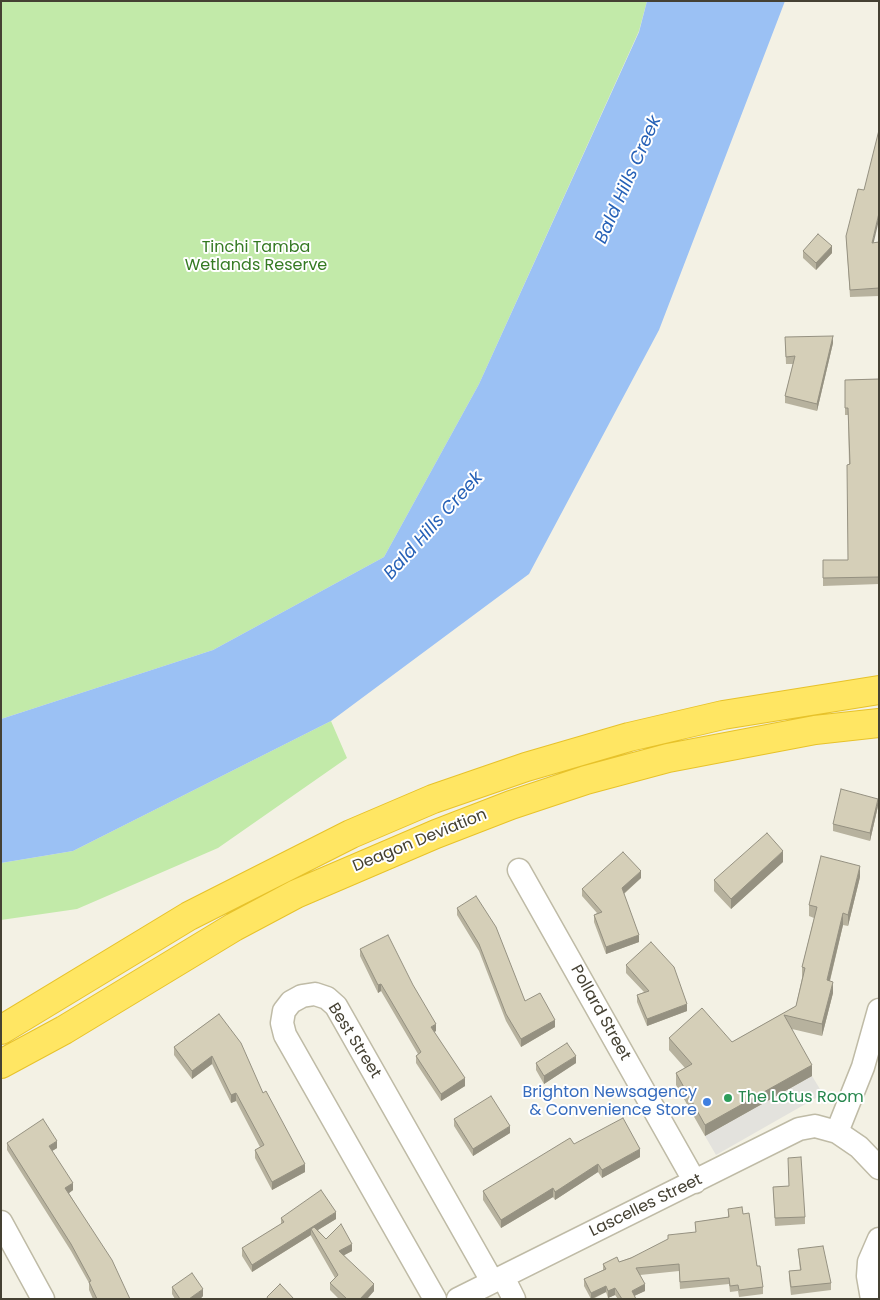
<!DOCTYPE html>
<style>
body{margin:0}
#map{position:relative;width:880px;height:1300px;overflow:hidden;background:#f3f1e4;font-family:Poppins,sans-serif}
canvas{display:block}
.frame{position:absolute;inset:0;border:2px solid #454133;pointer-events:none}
</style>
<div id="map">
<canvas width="880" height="1300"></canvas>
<div class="frame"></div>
</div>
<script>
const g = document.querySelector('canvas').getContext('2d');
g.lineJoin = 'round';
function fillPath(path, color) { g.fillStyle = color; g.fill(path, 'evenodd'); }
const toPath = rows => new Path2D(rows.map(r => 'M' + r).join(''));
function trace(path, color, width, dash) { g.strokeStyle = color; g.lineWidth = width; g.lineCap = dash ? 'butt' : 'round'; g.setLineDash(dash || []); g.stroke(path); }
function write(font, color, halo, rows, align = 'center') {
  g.font = font + ' Poppins,sans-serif'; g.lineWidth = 4; g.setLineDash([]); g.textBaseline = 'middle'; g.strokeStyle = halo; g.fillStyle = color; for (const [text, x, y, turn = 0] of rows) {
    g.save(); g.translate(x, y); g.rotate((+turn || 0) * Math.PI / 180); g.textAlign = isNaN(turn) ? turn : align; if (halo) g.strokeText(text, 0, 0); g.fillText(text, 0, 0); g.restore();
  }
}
fillPath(toPath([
 [1,1,647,1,639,31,479,384,384,557,213,650,1,719],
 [331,721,347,758,218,848,77,909,1,920,1,863,73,851]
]), '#c2eaa9');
fillPath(toPath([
 [812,1076,823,1094,716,1155,705,1136]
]), '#e3e2dd');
fillPath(toPath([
 [647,1,785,1,659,330,529,574,331,721,73,851,1,863,1,719,213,650,384,557,479,384,639,32]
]), '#9bc1f4');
const minor = toPath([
 [519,870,695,1182],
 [837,1132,863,1067,879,1010],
 [1,1222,43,1299],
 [503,1277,514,1299],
 [435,1299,285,1035,282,1023,284,1011,291,1002,302,996,315,994,327,998,336,1006,492,1281],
 [458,1299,799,1129,815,1126,837,1132,859,1147,879,1168],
 [872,1299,868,1276,869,1262,879,1239]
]);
const highway = toPath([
 [1,1030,189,916,351,834,433,799,526,767,629,737,723,715,879,690],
 [1,1064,64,1030,234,927,296,894,436,834,511,805,586,780,668,758,815,730,879,723]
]);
trace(minor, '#bfbba6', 25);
trace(highway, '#e7c22a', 30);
trace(minor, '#fff', 22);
trace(highway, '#ffe663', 28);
fillPath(toPath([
 [846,236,874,243,879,242,879,296,850,297],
 [803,251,832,253,816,270,803,258],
 [785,337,833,343,817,411,785,403,785,396,793,364,786,364],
 [879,379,879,584,823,586,823,560,848,560,849,464,848,415,845,415,845,380],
 [878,806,870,841,833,831,833,824],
 [783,862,731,909,714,891,714,880],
 [860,877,848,926,843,925,830,981,833,993,822,1036,792,1029,812,1076,705,1136,676,1085,676,1073,685,1068,669,1050,669,1038,732,1042,796,1006,802,978,802,967,814,918,809,916,809,905],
 [641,878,624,894,639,942,606,954,594,922,594,915,597,913,582,896,582,889],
 [457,908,525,1001,555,1027,521,1047,506,1021,479,951,457,915],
 [360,949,436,1031,434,1032,465,1086,441,1101,416,1063,416,1056,418,1054,381,991,378,993,360,956],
 [626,965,687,1011,647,1026,637,1002,637,995,644,992,626,973],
 [219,1014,263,1093,305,1172,272,1190,255,1158,255,1150,260,1147,236,1101,231,1103,212,1064,192,1079,174,1055,174,1047],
 [536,1063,576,1063,544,1084,536,1070],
 [454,1119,510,1133,473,1156,454,1126],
 [7,1143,57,1148,52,1151,73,1190,69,1193,130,1299,93,1299,89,1290,89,1283,71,1251,7,1150],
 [574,1144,640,1157,602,1178,598,1172,555,1200,553,1197,501,1228,483,1200,483,1191],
 [789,1186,805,1217,805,1224,775,1226,773,1187],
 [728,1209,743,1214,763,1287,763,1294,739,1297,738,1291,730,1292,729,1284,680,1289,679,1271,640,1275,645,1291,634,1296,636,1299,618,1299,615,1295,608,1298,606,1292,593,1299,591,1299,584,1286,584,1279,603,1270,603,1264,619,1262,696,1233,695,1222,728,1217],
 [281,1218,336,1219,318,1230,326,1239,352,1251,344,1255,374,1291,367,1299,339,1299,330,1290,330,1283,335,1278,311,1236,311,1235,252,1272,242,1256,242,1248,281,1224],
 [798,1249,831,1283,831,1290,791,1295,789,1278,789,1271,800,1270],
 [172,1287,203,1296,200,1299,175,1299,172,1294]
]), '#b7b29e');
fillPath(toPath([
 [879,213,879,220,872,250,872,243],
 [832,246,832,253,816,270,816,263],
 [833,336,833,343,817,411,817,404],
 [878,799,878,806,870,841,870,833],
 [783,851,783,862,731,909,731,899],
 [860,866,860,877,848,926,848,915],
 [641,871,641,878,622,895,622,888],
 [843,913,843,925,827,992,827,980],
 [639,935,639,942,606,954,606,947],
 [833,982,833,993,822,1036,822,1024],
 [381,984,381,991,378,993,378,985],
 [687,1004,687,1011,647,1026,647,1019],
 [555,1020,555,1027,521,1047,521,1039],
 [436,1024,436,1031,431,1034,431,1027],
 [212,1056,212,1064,192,1079,192,1071],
 [576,1056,576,1063,544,1084,544,1076],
 [812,1065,812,1076,705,1136,705,1125],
 [465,1078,465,1086,441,1101,441,1094],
 [236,1093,236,1101,231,1103,231,1095],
 [510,1126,510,1133,473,1156,473,1149],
 [57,1141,57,1148,49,1153,49,1146],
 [640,1149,640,1157,602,1178,602,1170],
 [305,1164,305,1172,272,1190,272,1182],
 [598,1164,598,1172,555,1200,555,1192],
 [73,1183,73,1190,65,1196,65,1188],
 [553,1188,553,1197,501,1228,501,1220],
 [336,1212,336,1219,313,1233,311,1229,311,1235,252,1272,252,1265],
 [352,1244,352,1251,339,1258,339,1251],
 [374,1284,374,1291,367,1299,360,1299],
 [645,1284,645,1291,632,1297,632,1291],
 [606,1286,606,1292,591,1299,591,1293],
 [615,1288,615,1295,608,1298,608,1291],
 [203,1289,203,1296,200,1299,189,1299]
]), '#959181');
const building = toPath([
 [879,130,879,213,872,243,879,242,879,288,850,290,846,236,858,189,864,190,879,130],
 [818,234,832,246,816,263,803,251,818,234],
 [833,336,817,404,785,396,795,356,786,357,785,337,833,336],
 [879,379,879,577,823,578,823,560,848,560,847,465,850,464,848,408,845,408,845,380,879,379],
 [841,789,878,799,870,833,833,824,841,789],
 [767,833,783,851,731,899,714,880,767,833],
 [623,852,641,871,622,888,639,935,606,947,594,915,602,912,582,889,623,852],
 [821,856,860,866,848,915,843,913,827,980,833,982,822,1024,784,1015,812,1065,705,1125,676,1073,692,1064,669,1038,702,1008,732,1042,796,1006,805,968,802,967,817,907,809,905,821,856],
 [476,896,496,927,525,1001,540,993,555,1020,521,1039,506,1014,479,944,457,908,476,896],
 [388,935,413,985,436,1024,431,1027,465,1078,441,1094,416,1056,421,1052,381,984,378,985,360,949,388,935],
 [651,942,674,967,687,1004,647,1019,637,995,649,991,626,965,651,942],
 [219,1014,241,1043,263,1093,266,1091,305,1164,272,1182,255,1150,264,1145,236,1093,231,1095,212,1056,192,1071,174,1047,219,1014],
 [567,1043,576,1056,544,1076,536,1063,567,1043],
 [491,1096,510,1126,473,1149,454,1119,491,1096],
 [623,1118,640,1149,602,1170,598,1164,555,1192,553,1188,501,1220,483,1191,570,1138,574,1144,623,1118],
 [43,1119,57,1141,49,1146,73,1183,65,1188,112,1260,130,1299,97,1299,89,1282,91,1281,71,1244,7,1143,43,1119],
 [801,1157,805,1217,775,1218,773,1187,789,1186,788,1158,801,1157],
 [321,1190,336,1212,252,1265,242,1248,284,1222,281,1218,321,1190],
 [742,1207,743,1214,749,1213,757,1266,760,1266,763,1287,739,1290,738,1285,730,1286,729,1278,680,1282,679,1264,636,1268,645,1284,632,1291,636,1299,622,1299,615,1288,608,1291,606,1286,591,1293,584,1279,606,1269,603,1264,617,1257,619,1262,631,1258,668,1239,668,1235,696,1232,695,1222,729,1217,728,1209,742,1207],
 [341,1224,352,1244,339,1251,374,1284,360,1299,347,1299,330,1283,338,1275,311,1229,314,1227,326,1239,341,1224],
 [823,1246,831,1283,791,1287,789,1271,801,1270,798,1249,823,1246],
 [192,1273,203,1289,189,1299,180,1299,172,1287,192,1273],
 [280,1284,294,1299,268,1299,267,1297,280,1284]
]);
fillPath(building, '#d5cfb8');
trace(building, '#959181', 1);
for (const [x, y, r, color] of [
 [728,1098,5,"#2e9e5b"],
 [707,1102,5,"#3f7fe0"]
]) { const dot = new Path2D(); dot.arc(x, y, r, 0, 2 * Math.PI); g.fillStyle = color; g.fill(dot); trace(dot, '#fff', 2); }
write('16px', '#357a23', '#fff', [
 ["Tinchi Tamba",256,248],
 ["Wetlands Reserve",256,266]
]);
write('16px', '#454133', '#fff', [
 ["Deagon Deviation",420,841,-22],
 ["Pollard Street",600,1013,61],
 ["Best Street",354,1041,58],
 ["Lascelles Street",646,1206,-26]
]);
write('16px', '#366cbe', '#fff', [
 ["Brighton Newsagency",697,1093],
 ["& Convenience Store",697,1111]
], 'right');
write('16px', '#27864d', '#fff', [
 ["The Lotus Room",738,1098]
], 'left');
write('italic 18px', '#2661b7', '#fff', [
 ["Bald Hills Creek",629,180,-66],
 ["Bald Hills Creek",434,526,-48]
]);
</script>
